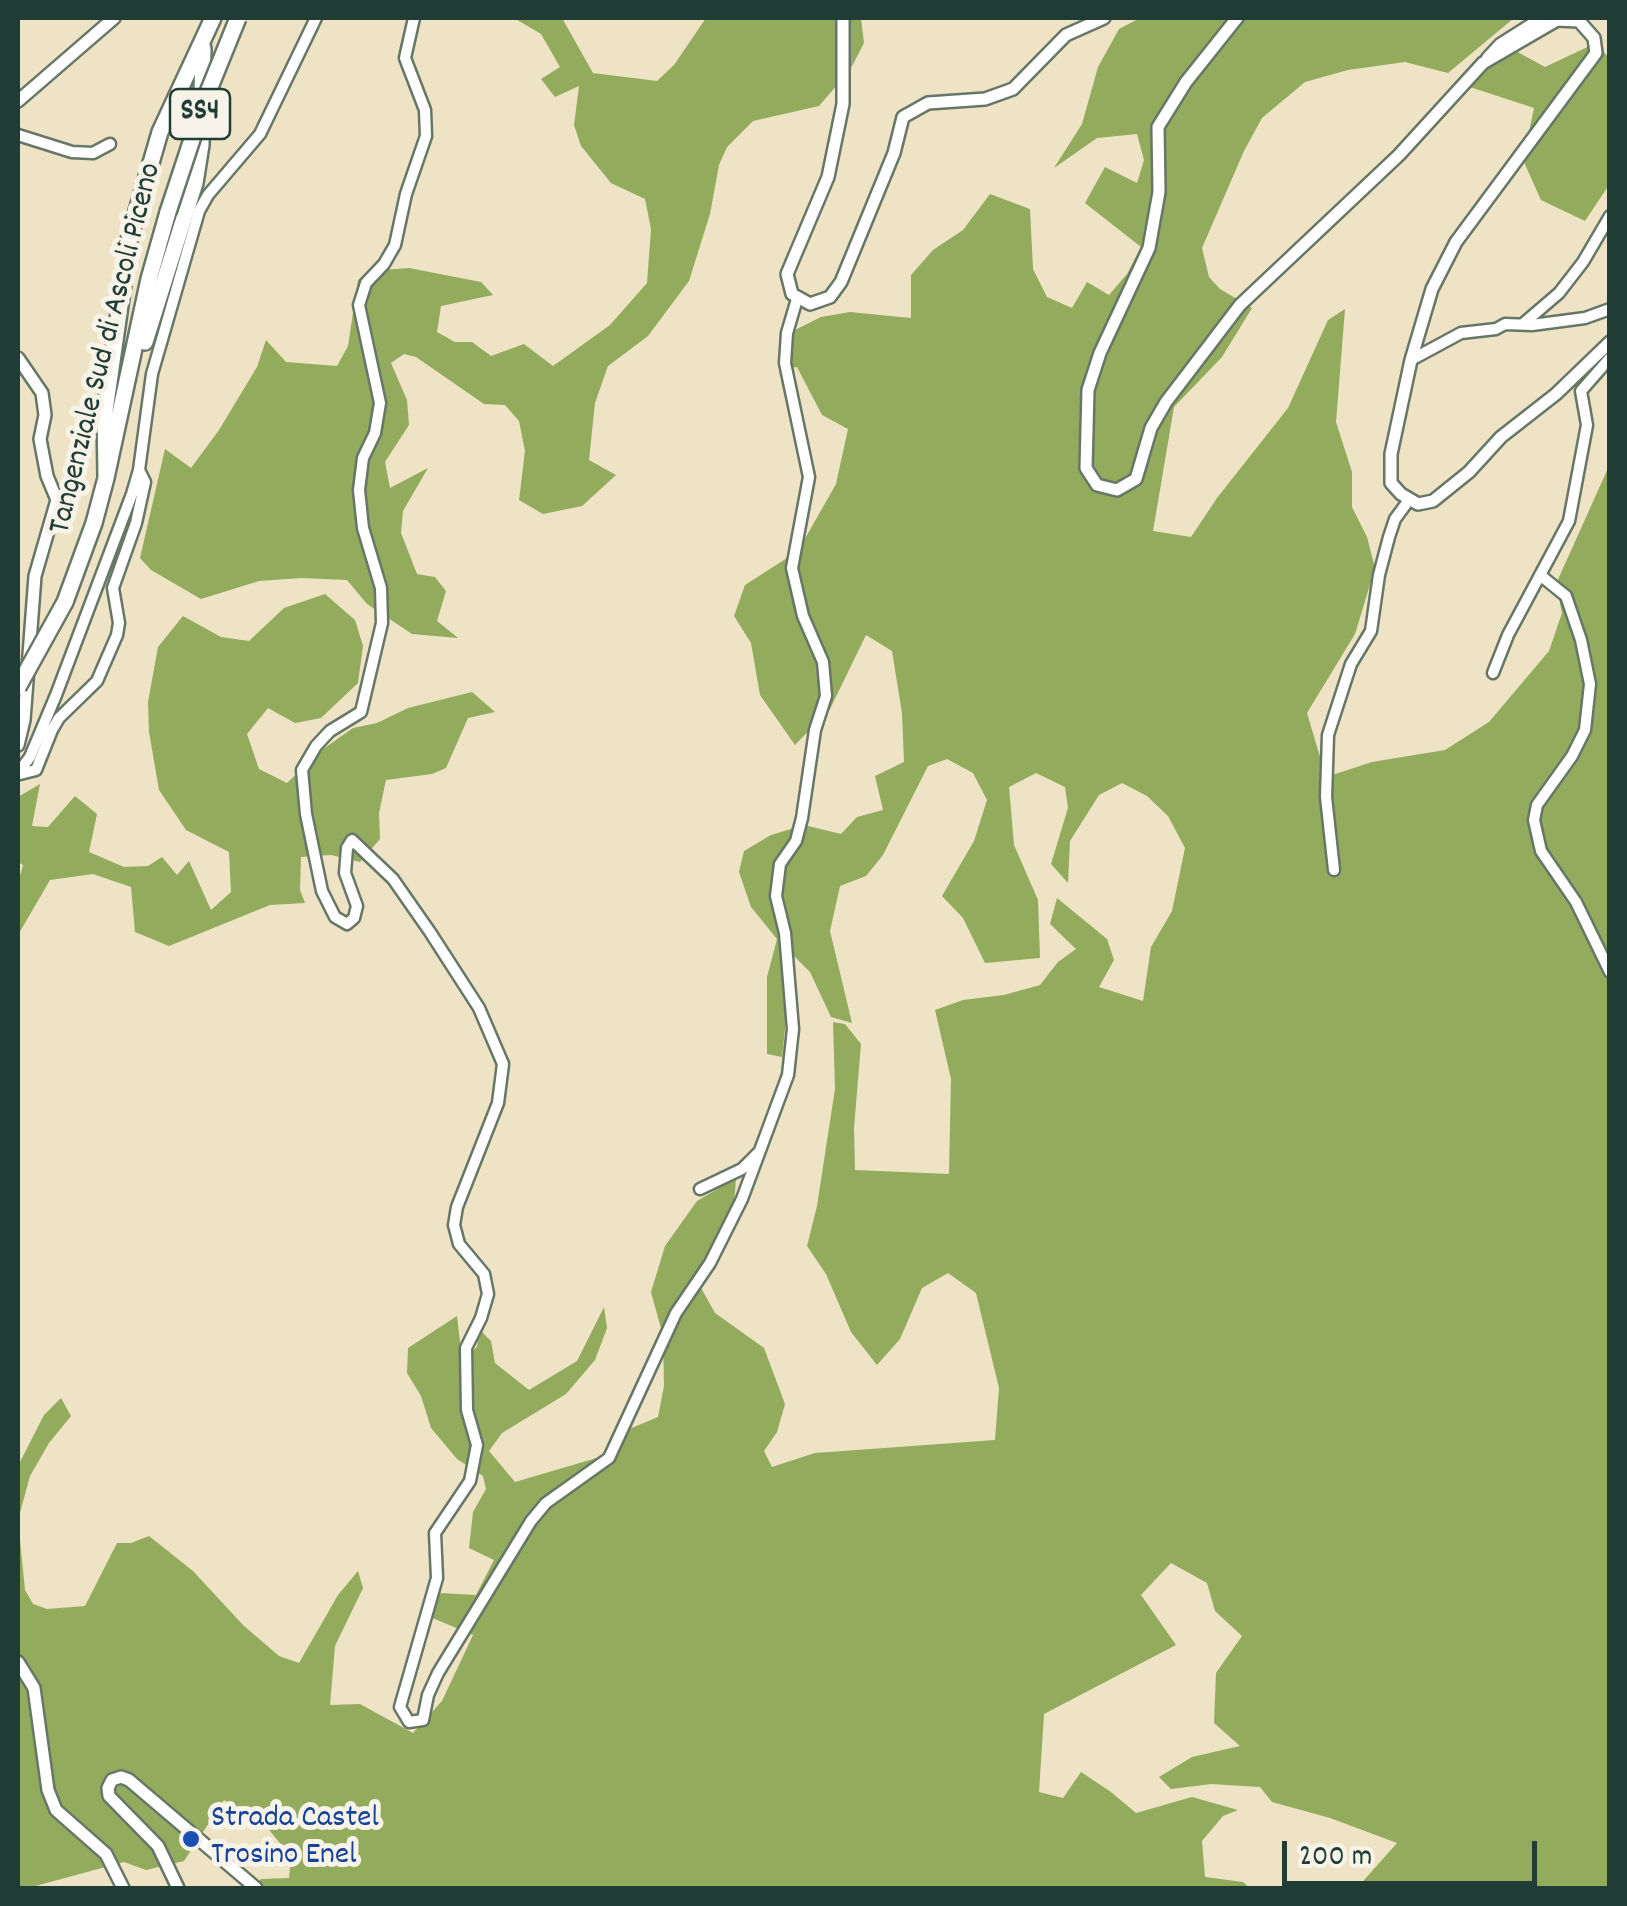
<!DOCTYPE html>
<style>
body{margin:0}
#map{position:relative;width:1627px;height:1906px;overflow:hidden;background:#eee3c5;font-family:Dekko,sans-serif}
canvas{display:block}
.frame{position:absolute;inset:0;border:20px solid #1f3d34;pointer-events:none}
.scale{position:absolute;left:1282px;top:1841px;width:255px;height:45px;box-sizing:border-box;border:5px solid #1f3d34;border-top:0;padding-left:12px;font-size:30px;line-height:35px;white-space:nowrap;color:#1f3d34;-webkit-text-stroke:8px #f7f3e8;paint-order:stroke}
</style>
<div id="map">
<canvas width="1627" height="1906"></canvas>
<div class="frame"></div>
<div class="scale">200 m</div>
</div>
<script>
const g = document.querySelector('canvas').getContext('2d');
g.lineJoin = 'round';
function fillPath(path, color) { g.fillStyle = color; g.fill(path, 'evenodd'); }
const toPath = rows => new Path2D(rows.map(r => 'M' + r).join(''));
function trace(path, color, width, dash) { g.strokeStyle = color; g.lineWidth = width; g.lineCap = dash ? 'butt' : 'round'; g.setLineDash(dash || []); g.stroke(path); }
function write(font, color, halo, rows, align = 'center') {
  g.font = font + ' Dekko,sans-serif'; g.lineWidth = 10; g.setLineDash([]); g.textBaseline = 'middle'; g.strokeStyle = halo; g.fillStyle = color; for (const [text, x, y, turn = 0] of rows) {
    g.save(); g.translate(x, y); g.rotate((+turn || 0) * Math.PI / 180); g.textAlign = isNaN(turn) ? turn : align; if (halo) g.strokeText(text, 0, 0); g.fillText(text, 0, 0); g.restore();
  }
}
fillPath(toPath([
 [514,18,562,18,593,73,657,81,674,65,706,18,861,18,864,43,850,70,819,106,753,121,727,147,719,165,710,214,689,281,648,336,608,366,595,403,589,460,616,475,582,506,543,514,519,500,525,451,519,421,505,405,484,404,416,357,404,354,391,363,407,400,409,425,385,462,390,488,428,468,403,511,401,533,417,574,435,577,446,591,437,621,458,638,412,634,367,604,347,580,302,578,259,581,201,599,151,570,140,558,165,449,191,468,219,430,257,367,266,340,286,362,337,366,348,346,358,280,370,271,409,268,481,282,493,295,441,306,437,332,455,342,472,342,491,356,524,344,553,366,610,325,647,283,651,229,645,199,611,183,581,146,574,125,579,86,555,97,541,79,560,67,541,34],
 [1140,18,1514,18,1448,73,1405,62,1348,70,1305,82,1262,118,1244,151,1202,248,1209,277,1220,289,1252,308,1222,357,1174,407,1153,531,1191,537,1217,498,1288,408,1328,320,1345,309,1336,422,1352,472,1352,507,1367,537,1375,568,1355,634,1307,713,1326,777,1372,762,1445,750,1489,722,1549,651,1562,613,1556,584,1609,466,1609,1888,1357,1888,1397,1843,1330,1818,1272,1802,1260,1787,1211,1784,1171,1789,1159,1777,1192,1757,1240,1746,1214,1723,1216,1673,1242,1636,1215,1611,1207,1583,1171,1563,1141,1595,1176,1645,1044,1714,1039,1792,1063,1798,1081,1772,1111,1792,1136,1813,1192,1797,1238,1810,1223,1816,1202,1841,1205,1877,1243,1882,1250,1888,252,1888,261,1879,289,1878,291,1857,270,1831,224,1800,184,1861,146,1870,124,1862,28,1888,18,1888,18,1520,25,1590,33,1604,47,1609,85,1606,117,1543,131,1543,149,1536,193,1571,243,1625,279,1656,299,1663,338,1595,358,1571,363,1588,335,1646,330,1705,360,1704,413,1733,442,1701,473,1635,423,1614,441,1593,476,1595,494,1560,469,1548,473,1512,486,1489,483,1476,457,1459,431,1428,421,1396,407,1373,408,1348,457,1316,462,1359,477,1347,479,1329,491,1341,495,1363,529,1390,577,1361,604,1307,607,1328,595,1360,566,1394,502,1433,489,1451,515,1482,600,1457,622,1432,658,1417,664,1386,663,1336,651,1292,665,1246,697,1201,736,1178,734,1207,696,1279,715,1313,764,1348,785,1404,777,1432,764,1451,772,1467,815,1453,995,1440,999,1388,976,1293,948,1273,922,1288,900,1339,877,1365,851,1332,826,1274,807,1246,817,1206,835,1089,833,1022,845,1024,861,1044,854,1128,855,1170,949,1174,951,1079,935,1010,963,1000,1004,995,1040,985,1058,962,1076,949,1050,924,1057,898,1107,939,1114,960,1099,987,1143,1001,1151,947,1172,911,1185,848,1168,816,1147,796,1122,783,1099,795,1070,841,1068,883,1051,864,1068,808,1065,787,1036,773,1009,787,1014,845,1038,900,1040,958,985,963,963,918,942,896,974,841,987,800,973,773,947,759,928,766,883,855,866,876,840,886,830,931,852,1023,831,1017,810,972,793,955,782,1057,767,1054,767,977,777,939,751,907,739,872,744,851,771,835,804,825,841,834,857,817,883,810,875,776,904,762,902,713,892,651,866,635,830,709,795,745,760,695,751,643,734,616,745,585,798,551,836,484,848,429,822,415,797,367,790,368,793,331,821,317,850,312,911,318,911,275,933,250,963,230,990,194,1030,209,1033,269,1047,297,1072,308,1087,282,1109,295,1127,274,1141,247,1085,203,1105,167,1137,183,1144,160,1137,134,1097,138,1054,168,1082,124,1098,67,1119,29],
 [1596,43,1609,58,1609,185,1585,221,1541,200,1523,160,1534,108,1467,86,1482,68,1512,49,1545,67],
 [325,594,355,620,363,646,358,683,321,718,295,723,268,708,247,734,259,769,287,783,319,752,353,728,377,723,408,708,472,692,495,712,468,718,446,768,432,774,386,780,379,813,380,839,360,862,331,855,301,857,300,890,305,903,270,905,169,946,135,932,131,887,93,874,50,880,18,935,18,883,23,865,18,862,18,797,40,784,32,826,48,827,75,796,97,814,89,852,124,867,148,866,162,857,177,875,189,861,211,910,231,892,229,852,186,830,159,790,149,732,148,702,158,647,183,616,221,637,249,641,284,608],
 [61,1398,71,1416,49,1443,30,1476,18,1520,18,1466,44,1415]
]), '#92ab5c');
const minor = toPath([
 [414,18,405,58,425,110,426,136,406,194,395,245,384,264,366,283,359,305,380,403,375,433,363,458,359,490,363,528,381,588,382,623,361,712,330,731,316,746,302,770,306,814,322,891,335,917,347,924,354,918,357,906,345,873,347,848,352,840,393,879,430,932,479,1008,503,1064,498,1103,457,1207,454,1225,459,1244,484,1274,488,1294,481,1318,466,1348,467,1410,477,1445,470,1481,435,1533,437,1578,400,1707,409,1722,423,1720,428,1695,438,1673,531,1521,546,1503,609,1458,676,1313,710,1263,742,1199,788,1075,793,1029,785,933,776,896,780,864,796,841,802,818,815,730,826,696,823,662,803,616,792,568,809,477,785,363,787,333,797,299],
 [1487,58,1500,44,1541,18],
 [18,135,72,152,93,153,110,144],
 [1524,323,1559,293,1583,262,1610,216],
 [1411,360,1461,333,1496,329,1505,324,1532,325,1585,318,1610,309],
 [1540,575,1566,596,1581,640,1590,684,1585,730,1572,756,1537,805,1534,820,1541,851,1576,902,1610,972],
 [1493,673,1508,635,1569,521,1587,425,1581,391,1610,358],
 [18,773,30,757,56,695,132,494,139,470,152,374,199,211,208,195,260,134,316,18],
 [20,774,36,770,52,730,59,718,97,681,117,635,119,623,113,588,136,523,145,482,139,470],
 [1334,870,1326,797,1328,735,1351,664,1371,631,1379,575,1389,537,1395,519,1409,500],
 [700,1189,742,1169,758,1153]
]);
const tertiary = toPath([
 [843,18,843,104,828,177,787,274,792,294,810,304,830,297,841,282,894,153,903,117,928,103,985,99,1013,89,1066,35,1104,18],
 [1237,18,1186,82,1158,127,1159,192,1149,248,1100,353,1088,390,1086,468,1097,485,1117,490,1136,479,1151,428,1166,402,1240,305,1399,155,1483,63,1557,20,1579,21,1594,38,1596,53,1456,242,1432,289,1411,360,1391,454,1391,483,1401,494,1418,504,1433,501,1469,472,1501,437,1556,394,1610,342],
 [18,101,114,18],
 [18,358,42,393,45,415,40,439,47,476,57,500,35,576,24,720,18,745],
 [18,1662,34,1688,48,1790,56,1810,106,1854,123,1888],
 [178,1888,158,1846,109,1796,108,1788,112,1780,121,1777,129,1780,256,1888]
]);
const trunk = toPath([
 [145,342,195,183,201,145,203,48],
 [106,478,105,411,130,235,160,132,213,18],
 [65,602,94,523,106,478,149,279,168,212]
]);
trace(minor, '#677767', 15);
trace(tertiary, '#677767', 16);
trace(trunk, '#677767', 20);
trace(minor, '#fff', 10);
trace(tertiary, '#fff', 11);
trace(trunk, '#fff', 15);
const trunkBridge = toPath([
 [168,212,206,97,238,18],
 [18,687,65,602]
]);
trace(trunkBridge, '#677767', 20, []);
trace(trunkBridge, '#fff', 15);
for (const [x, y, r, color] of [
 [191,1839,10,"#1a4fb4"]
]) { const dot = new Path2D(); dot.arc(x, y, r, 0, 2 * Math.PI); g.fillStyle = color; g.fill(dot); trace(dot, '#f7f3e8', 4); }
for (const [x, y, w] of [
 [200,114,60]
]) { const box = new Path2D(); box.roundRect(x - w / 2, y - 25, w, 50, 8); g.fillStyle = '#f7f3e8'; g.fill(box); trace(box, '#1f3d34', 2.5); }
write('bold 30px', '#1f3d34', null, [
 ["SS4",200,114]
]);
write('32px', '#1f3d34', '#f7f3e8', [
 ["Tangenziale Sud di Ascoli Piceno",108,349,-76]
]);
write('32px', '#164399', '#f7f3e8', [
 ["Strada Castel",211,1821],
 ["Trosino Enel",211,1858]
], 'left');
</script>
